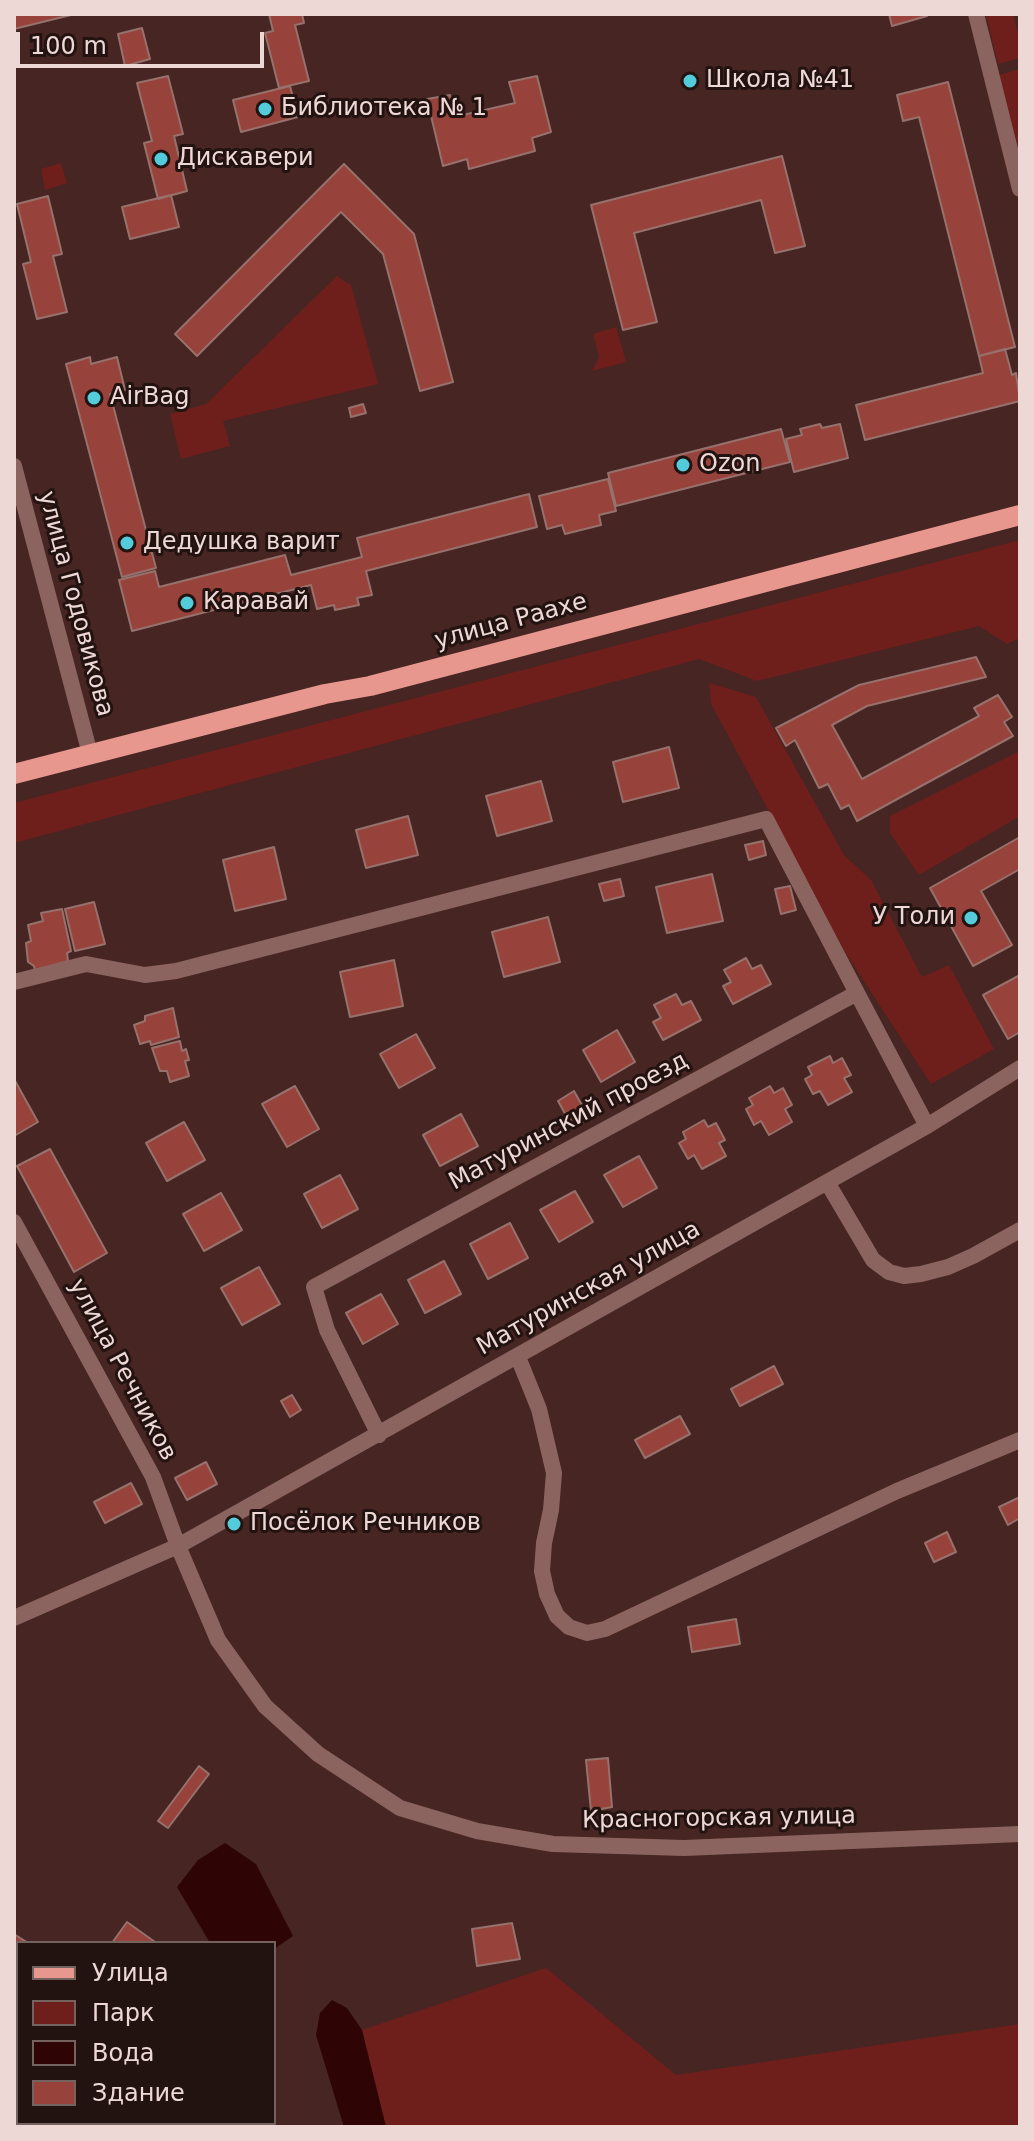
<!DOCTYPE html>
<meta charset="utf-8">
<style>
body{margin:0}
#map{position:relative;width:1034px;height:2141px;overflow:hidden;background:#462522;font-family:"DejaVu Sans",sans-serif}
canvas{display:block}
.frame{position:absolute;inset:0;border:16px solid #eed8d5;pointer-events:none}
.legend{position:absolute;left:16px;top:1941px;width:260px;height:184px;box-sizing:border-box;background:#221311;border:2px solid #74625f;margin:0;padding:10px 14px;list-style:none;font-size:24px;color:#eed8d5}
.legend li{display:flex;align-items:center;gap:16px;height:40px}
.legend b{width:40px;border:2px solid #74625f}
.scale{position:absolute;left:16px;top:32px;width:248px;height:36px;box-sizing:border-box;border:4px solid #eed8d5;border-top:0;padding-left:10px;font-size:24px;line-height:28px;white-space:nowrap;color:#eed8d5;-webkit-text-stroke:6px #221311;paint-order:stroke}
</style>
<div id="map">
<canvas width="1034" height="2141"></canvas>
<div class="frame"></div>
<ul class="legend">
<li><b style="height:10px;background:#e7978d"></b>Улица</li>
<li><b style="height:22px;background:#6f1f1b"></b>Парк</li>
<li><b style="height:22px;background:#2e0404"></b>Вода</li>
<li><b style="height:22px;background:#97423b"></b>Здание</li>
</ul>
<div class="scale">100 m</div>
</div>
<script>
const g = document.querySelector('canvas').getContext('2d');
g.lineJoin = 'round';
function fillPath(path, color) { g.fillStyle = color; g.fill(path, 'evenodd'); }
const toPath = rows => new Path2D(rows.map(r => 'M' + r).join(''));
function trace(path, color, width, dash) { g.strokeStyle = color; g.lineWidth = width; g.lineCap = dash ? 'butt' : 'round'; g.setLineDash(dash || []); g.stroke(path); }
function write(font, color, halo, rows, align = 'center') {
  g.font = font + ' "DejaVu Sans",sans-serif'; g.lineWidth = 6; g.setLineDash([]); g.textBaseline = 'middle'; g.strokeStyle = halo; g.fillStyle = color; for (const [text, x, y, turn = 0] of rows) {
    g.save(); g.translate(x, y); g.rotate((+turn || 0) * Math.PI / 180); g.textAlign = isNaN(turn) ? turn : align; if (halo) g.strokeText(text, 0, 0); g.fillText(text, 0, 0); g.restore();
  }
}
fillPath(toPath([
 [986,14,1013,14,1020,41,1020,58,998,64],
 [1020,69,1020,154,999,75],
 [61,163,67,183,45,190,41,169],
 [337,276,351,285,378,384,223,421,230,446,181,459,170,414,206,404],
 [616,327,626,362,592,371,599,357,593,334],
 [1020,540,1020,638,1007,644,979,626,757,681,699,659,14,843,14,803],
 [709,683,756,697,844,855,871,880,922,977,949,965,994,1049,931,1084,845,952,711,704],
 [1020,751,1020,816,919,875,890,833,890,816],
 [546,1968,676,2075,1020,2024,1020,2127,386,2127,362,2030]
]), '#6f1f1b');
fillPath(toPath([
 [225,1843,256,1864,293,1936,274,1949,274,1943,210,1943,177,1887,198,1860],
 [332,2000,347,2008,362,2030,386,2127,344,2127,316,2035,320,2013]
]), '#2e0404');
const building = toPath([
 [14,14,75,14,14,29,14,14],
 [269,14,302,14,304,23,295,25,309,81,279,88,265,33,273,31,269,14],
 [889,14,927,14,927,16,892,26,889,14],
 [142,28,150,59,125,66,118,34,142,28],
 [168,76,183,134,174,136,187,191,158,199,144,143,152,141,137,83,168,76],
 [537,76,551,132,532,138,535,151,469,169,467,159,443,166,427,99,450,95,454,117,515,103,509,82,537,76],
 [948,82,1015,347,979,356,919,117,903,121,897,95,948,82],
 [290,86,298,117,241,132,233,100,290,86],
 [782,156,805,246,775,253,761,200,634,233,657,322,623,330,591,205,782,156],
 [344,164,414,234,453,382,420,391,383,254,341,212,197,356,175,334,344,164],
 [171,195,179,227,130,239,122,207,171,195],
 [48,196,62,254,53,256,67,312,37,319,23,264,31,262,17,204,48,196],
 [1005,349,1012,375,1016,373,1020,401,865,440,856,405,983,373,979,356,1005,349],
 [90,357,91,364,117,357,125,390,110,394,156,568,122,577,66,364,90,357],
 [363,404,366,413,351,417,349,408,363,404],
 [820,424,822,428,840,424,848,458,794,472,786,439,802,435,800,429,820,424],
 [781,429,790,462,616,506,608,473,781,429],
 [608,479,616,511,599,515,601,525,565,534,562,525,547,529,539,496,608,479],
 [529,494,537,527,366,571,372,595,357,598,359,605,335,610,334,605,317,609,311,585,132,631,119,580,155,571,159,587,285,555,291,575,362,557,357,538,529,494],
 [976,657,986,677,867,706,832,725,862,779,979,716,974,708,998,695,1012,717,1004,722,1013,736,857,821,849,805,841,809,828,784,819,788,795,740,786,746,776,728,859,685,976,657],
 [669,747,679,788,623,802,613,762,669,747],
 [541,781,552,821,497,836,486,796,541,781],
 [408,816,418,855,366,868,356,830,408,816],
 [1020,837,1020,869,981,891,1012,945,973,966,930,888,1020,837],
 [763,841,766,855,749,860,745,845,763,841],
 [274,847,286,899,235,911,223,860,274,847],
 [712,874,723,921,667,933,656,887,712,874],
 [620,879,624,896,604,901,599,884,620,879],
 [790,886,796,910,781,914,775,889,790,886],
 [94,902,105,944,75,951,65,909,94,902],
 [62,909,71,951,67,953,68,961,35,971,34,966,28,962,26,943,31,941,28,925,43,921,41,913,62,909],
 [548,917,560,962,504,977,492,932,548,917],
 [746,958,752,969,761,965,771,984,733,1004,723,986,731,982,724,970,746,958],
 [394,960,403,1006,350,1017,340,972,394,960],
 [1020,975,1020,1032,1008,1039,983,995,1020,975],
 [676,994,682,1005,691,1001,701,1020,663,1040,653,1022,661,1018,654,1005,676,994],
 [173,1008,179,1037,151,1045,150,1041,140,1044,134,1025,145,1021,145,1016,173,1008],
 [617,1030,635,1062,601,1082,583,1050,617,1030],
 [416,1034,435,1068,399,1088,380,1054,416,1034],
 [180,1041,182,1051,186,1049,189,1060,185,1061,189,1076,170,1082,167,1071,160,1071,152,1048,180,1041],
 [830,1056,833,1063,842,1058,851,1075,844,1078,852,1092,828,1105,820,1091,813,1094,805,1079,812,1075,808,1067,830,1056],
 [14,1079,38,1122,14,1136,14,1079],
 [295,1086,319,1129,287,1147,262,1104,295,1086],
 [770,1086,774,1093,783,1088,792,1105,785,1109,792,1122,769,1135,761,1121,754,1125,746,1109,753,1105,749,1098,770,1086],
 [574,1091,589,1118,573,1128,558,1101,574,1091],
 [461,1114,478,1146,440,1166,423,1135,461,1114],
 [704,1120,708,1127,716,1123,725,1140,719,1143,726,1156,702,1169,694,1155,688,1159,679,1143,686,1139,683,1132,704,1120],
 [184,1122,205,1160,167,1181,146,1143,184,1122],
 [50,1149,107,1253,74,1272,17,1166,50,1149],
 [639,1156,657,1188,623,1207,604,1175,639,1156],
 [340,1175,358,1209,322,1228,304,1194,340,1175],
 [575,1191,593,1222,559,1242,540,1210,575,1191],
 [221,1193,242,1230,204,1251,183,1214,221,1193],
 [510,1223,528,1258,488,1279,470,1244,510,1223],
 [444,1261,461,1294,425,1313,408,1280,444,1261],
 [259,1267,280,1304,242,1325,221,1288,259,1267],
 [381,1294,398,1324,363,1344,346,1313,381,1294],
 [774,1366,783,1384,740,1406,731,1389,774,1366],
 [292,1395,301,1410,290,1417,281,1401,292,1395],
 [680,1416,690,1434,645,1458,635,1440,680,1416],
 [206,1462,217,1484,187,1500,175,1478,206,1462],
 [131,1483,142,1504,105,1523,94,1502,131,1483],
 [1020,1497,1020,1518,1008,1525,999,1507,1020,1497],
 [947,1532,956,1552,934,1562,925,1543,947,1532],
 [736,1619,740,1644,692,1652,688,1627,736,1619],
 [608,1758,612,1807,591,1811,586,1760,608,1758],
 [199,1766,209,1774,168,1828,158,1821,199,1766],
 [127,1922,155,1942,154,1943,112,1943,127,1922],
 [512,1923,520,1959,477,1966,472,1929,512,1923],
 [14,1934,28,1943,18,1943,17,1966,14,1964,14,1934],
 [14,2089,18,2092,18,2122,15,2127,14,2089],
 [27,2123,52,2123,53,2124,52,2127,25,2127,27,2123],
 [229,2123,247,2123,249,2124,248,2127,226,2127,229,2123]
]);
fillPath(building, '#97423b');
trace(building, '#97716c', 2);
trace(toPath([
 [976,14,1020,189],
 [14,466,90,754],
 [14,982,86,964,145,975,176,971,766,819,857,993],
 [827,1182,873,1260,889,1272,904,1276,921,1274,948,1267,973,1256,1020,1230],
 [14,1222,153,1477,178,1546,218,1640,265,1706,318,1754,400,1808,477,1831,553,1844,684,1848,1020,1834],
 [518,1357,539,1409,554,1473,551,1510,544,1543,542,1571,547,1594,557,1616,569,1627,587,1633,605,1629,897,1491,1020,1440],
 [379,1435,327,1330,314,1287,857,993,927,1126],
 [14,1618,178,1546,927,1126,1020,1068],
 [14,2030,18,2033]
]), '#8c645f', 16);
trace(toPath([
 [14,774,325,694,370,686,1020,515]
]), '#e7978d', 20);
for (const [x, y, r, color] of [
 [690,81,8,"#53cbdb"],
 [265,109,8,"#53cbdb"],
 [161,159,8,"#53cbdb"],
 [94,398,8,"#53cbdb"],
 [683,465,8,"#53cbdb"],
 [127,543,8,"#53cbdb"],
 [187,603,8,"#53cbdb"],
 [971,918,8,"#53cbdb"],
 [234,1524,8,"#53cbdb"]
]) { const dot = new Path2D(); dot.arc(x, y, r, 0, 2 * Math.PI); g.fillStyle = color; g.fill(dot); trace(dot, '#221311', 3); }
write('24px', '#eed8d5', '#221311', [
 ["Школа №41",706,81],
 ["Библиотека № 1",281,109],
 ["Дискавери",177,159],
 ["AirBag",110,398],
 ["Ozon",699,465],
 ["Дедушка варит",143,543],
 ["Каравай",203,603],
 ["У Толи",955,918,"right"],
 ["Посёлок Речников",250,1524]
], 'left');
write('24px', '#eed8d5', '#221311', [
 ["улица Годовикова",75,604,75],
 ["улица Раахе",511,622,-15],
 ["Матуринский проезд",569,1122,-28],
 ["Матуринская улица",589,1289,-29],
 ["улица Речников",122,1370,62],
 ["Красногорская улица",719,1819,-1]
]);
</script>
